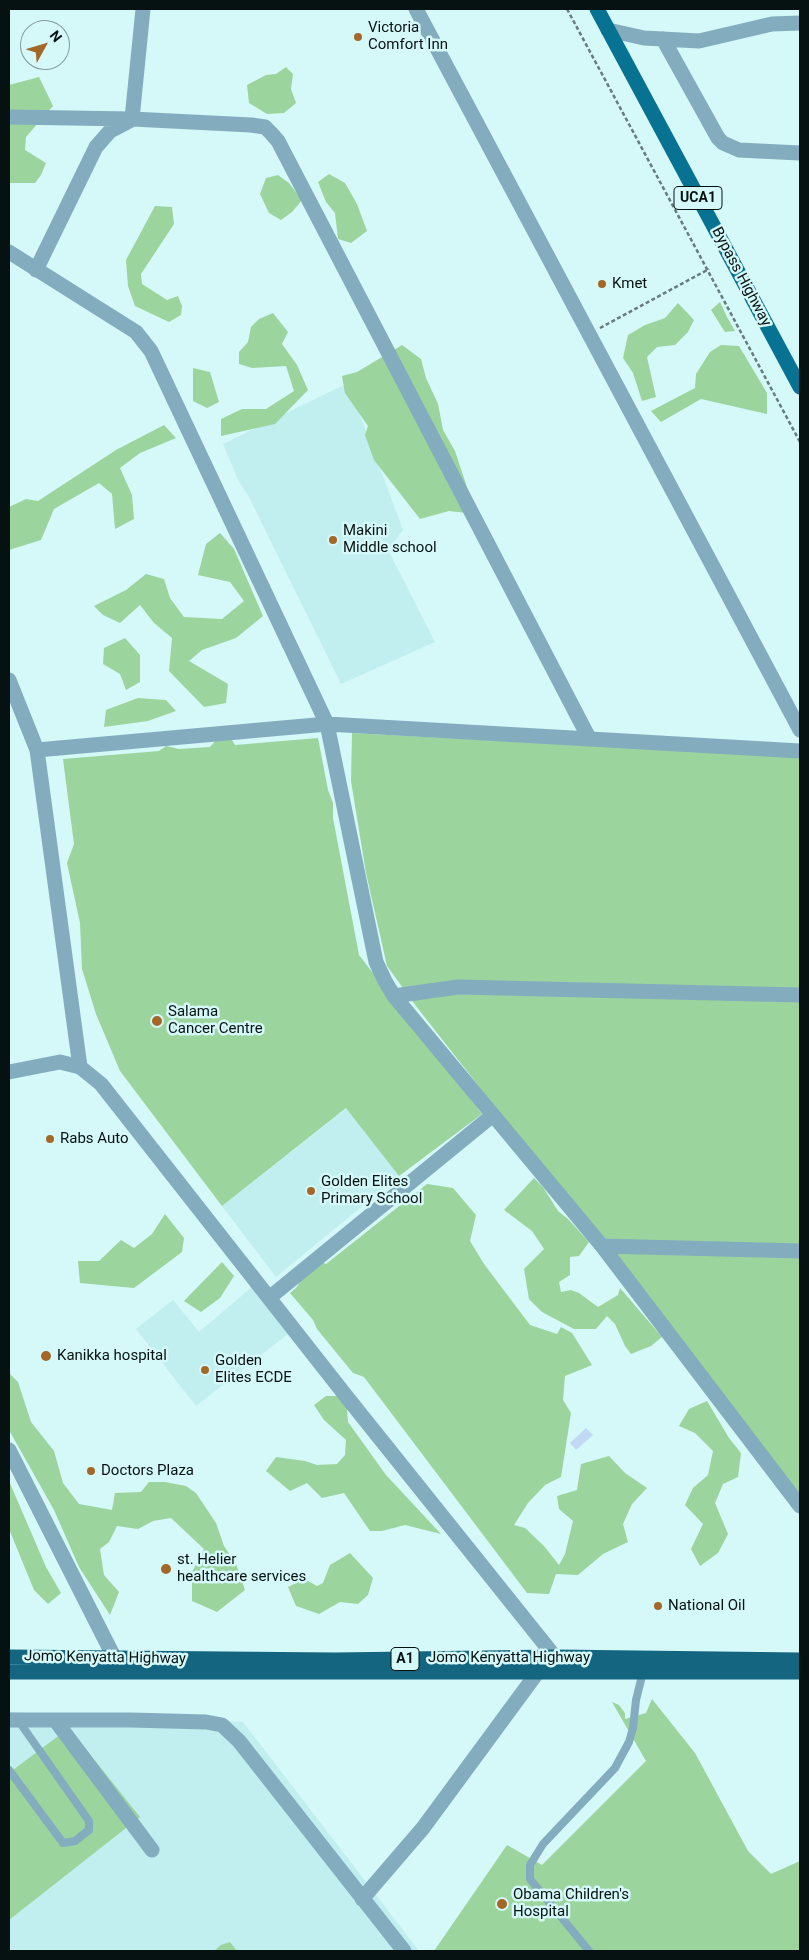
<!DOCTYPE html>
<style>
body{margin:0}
#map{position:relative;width:809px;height:1960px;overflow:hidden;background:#d5f8f9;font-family:Roboto,sans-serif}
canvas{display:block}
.frame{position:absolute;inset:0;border:10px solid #061212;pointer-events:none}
.north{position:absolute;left:20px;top:20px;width:50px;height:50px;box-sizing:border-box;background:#d5f8f9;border:1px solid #829c9d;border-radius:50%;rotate:51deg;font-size:14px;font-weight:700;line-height:20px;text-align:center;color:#061212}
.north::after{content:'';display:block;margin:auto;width:18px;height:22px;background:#a36828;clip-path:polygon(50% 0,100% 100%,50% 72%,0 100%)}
</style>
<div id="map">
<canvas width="809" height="1960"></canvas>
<div class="frame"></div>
<div class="north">N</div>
</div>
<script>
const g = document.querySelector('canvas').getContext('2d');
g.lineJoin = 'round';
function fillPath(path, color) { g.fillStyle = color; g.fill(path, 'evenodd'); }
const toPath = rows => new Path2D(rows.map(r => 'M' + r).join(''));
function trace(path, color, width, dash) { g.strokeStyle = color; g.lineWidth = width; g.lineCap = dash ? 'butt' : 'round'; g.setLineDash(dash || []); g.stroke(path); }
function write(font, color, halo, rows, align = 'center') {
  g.font = font + ' Roboto,sans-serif'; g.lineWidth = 5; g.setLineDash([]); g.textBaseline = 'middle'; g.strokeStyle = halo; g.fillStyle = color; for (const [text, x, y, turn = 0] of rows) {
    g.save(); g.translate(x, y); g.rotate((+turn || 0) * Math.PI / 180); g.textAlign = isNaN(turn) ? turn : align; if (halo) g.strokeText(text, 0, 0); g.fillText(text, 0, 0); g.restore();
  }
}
fillPath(toPath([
 [348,383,403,530,388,550,435,642,341,684,248,495,239,482,223,444],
 [347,1108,399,1176,276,1277,222,1206],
 [252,1287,288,1334,196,1406,136,1329,173,1300,199,1332],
 [9,1712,243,1722,419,1951,9,1951]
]), '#c1eeef');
fillPath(toPath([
 [286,67,293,74,291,89,296,103,284,113,267,114,249,103,247,85,266,75,276,74],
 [39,77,53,106,26,137,25,150,46,163,41,175,35,183,9,183,9,85],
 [329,174,345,183,357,204,367,231,351,243,338,239,335,213,326,202,318,182],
 [278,175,289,183,302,200,292,212,281,220,269,213,260,194,266,178],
 [155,206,172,207,174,224,141,274,142,284,167,300,178,296,182,306,181,315,169,322,135,306,128,286,126,260],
 [720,302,727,317,735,331,725,332,711,310],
 [678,303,694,320,688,332,675,345,657,347,647,357,656,397,642,401,633,373,623,358,628,335,645,325,665,318],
 [273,313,288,332,282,344,297,365,308,390,275,424,221,436,221,419,242,409,266,409,294,391,286,366,252,368,239,364,239,352,248,342,251,327,259,319],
 [402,345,421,359,426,378,438,404,443,430,455,451,476,514,449,511,420,519,374,460,365,435,368,426,345,393,342,376,357,372],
 [721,345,739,346,767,393,767,414,701,399,661,422,651,411,695,388,696,374,710,352],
 [193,368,210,372,219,402,207,408,193,401],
 [164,425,176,438,140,453,120,468,132,495,134,519,115,529,112,494,99,483,54,509,41,540,9,550,9,507,26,499,38,501,116,450],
 [220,533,234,549,263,616,236,638,202,650,189,661,228,684,226,703,204,707,169,671,172,638,154,623,140,605,120,623,103,615,94,606,126,590,146,574,164,579,170,598,184,617,222,619,244,601,230,582,198,575,206,544],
 [125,638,140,655,140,682,126,690,120,674,103,664,104,648],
 [138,698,166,700,176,711,148,721,104,727,106,710],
 [352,733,800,757,800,1497,416,1006,387,966,366,873,351,781],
 [318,738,328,790,333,803,333,818,359,955,482,1114,399,1176,346,1108,222,1206,120,1071,96,1014,82,969,80,923,67,863,74,844,63,759,159,751,166,746,179,749,210,747,217,739,232,740,235,745],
 [534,1178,543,1187,558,1211,568,1219,589,1242,579,1256,570,1257,570,1275,559,1282,561,1292,571,1290,579,1293,598,1307,618,1295,620,1288,662,1337,651,1346,631,1354,625,1346,615,1324,607,1316,596,1329,574,1329,542,1312,529,1299,524,1269,544,1249,532,1231,504,1210],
 [427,1184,453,1188,476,1215,470,1241,484,1264,530,1325,557,1334,561,1327,572,1333,592,1365,565,1376,563,1400,571,1413,561,1477,545,1485,528,1503,514,1525,525,1528,544,1546,559,1565,565,1554,573,1521,559,1509,557,1496,577,1490,581,1464,609,1456,625,1473,647,1488,632,1504,623,1524,628,1542,603,1554,578,1575,556,1574,549,1594,527,1593,364,1377,353,1373,317,1329,313,1320,290,1293,296,1288,308,1270,322,1262,326,1264],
 [165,1214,184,1238,182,1252,134,1288,80,1283,78,1261,99,1261,121,1240,134,1248,152,1234],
 [222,1262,234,1276,220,1298,201,1312,184,1301],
 [9,1373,18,1382,31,1422,54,1451,63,1483,79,1504,112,1510,115,1493,141,1492,149,1482,165,1482,186,1486,196,1493,216,1523,224,1546,236,1564,245,1590,217,1612,192,1601,192,1572,204,1549,171,1518,153,1521,138,1529,117,1526,109,1542,100,1549,104,1575,119,1592,110,1615,79,1567,54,1510,9,1430],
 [326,1396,346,1396,348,1422,386,1475,441,1534,405,1525,382,1531,370,1531,344,1493,322,1498,307,1483,290,1491,266,1471,276,1457,305,1461,317,1465,337,1464,345,1455,346,1440,324,1420,314,1405],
 [707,1401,729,1438,741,1453,738,1477,723,1484,715,1503,728,1534,718,1553,700,1566,691,1549,703,1524,685,1505,693,1488,708,1475,713,1451,695,1433,679,1426,689,1409],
 [9,1481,46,1567,61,1593,48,1604,34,1590,9,1529],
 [350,1553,373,1578,368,1595,358,1604,340,1602,319,1614,296,1606,288,1587,304,1579,317,1586,323,1583,330,1565],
 [652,1699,695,1753,748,1851,771,1874,800,1861,800,1951,434,1951,507,1845,542,1865,646,1761,612,1702,619,1705,625,1713,625,1719,646,1713],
 [69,1728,140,1817,9,1920,9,1773],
 [230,1942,237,1951,214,1951,221,1945]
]), '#9cd49d');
fillPath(toPath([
 [586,1428,593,1435,576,1450,570,1443]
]), '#c2d9f5');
trace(toPath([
 [567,9,800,442],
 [600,328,709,269]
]), '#667c7d', 2.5, [4, 2.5]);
trace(toPath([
 [9,1770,63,1843,75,1841,89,1830,89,1821,18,1720],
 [589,1951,530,1879,530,1865,543,1844,615,1768,629,1742,633,1728,636,1700,643,1672]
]), '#83acbe', 8);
trace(toPath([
 [416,9,800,730],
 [608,30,644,38,699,41,772,24,800,23],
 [663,39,718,138,723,143,739,150,800,153],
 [9,117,132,119,251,125,265,127,271,133,278,141,589,738],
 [132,119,143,9],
 [9,252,136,332,151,351,327,724,376,962,385,981,394,996,602,1246,800,1506],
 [36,270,96,147,110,131,131,120],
 [9,680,37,750,80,1067],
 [37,750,327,724,800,751],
 [394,996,458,987,800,995],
 [602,1246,800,1251],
 [269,1298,493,1115],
 [9,1450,115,1659],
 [9,1720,131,1720,206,1722,222,1725,239,1741,404,1951],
 [55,1720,152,1850],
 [362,1899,423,1828,537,1673]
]), '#83acbe', 15);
trace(toPath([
 [9,1072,60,1062,80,1067,101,1084,346,1396,555,1657]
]), '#83acbe', 15);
trace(toPath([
 [597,9,800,387]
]), '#077292', 15);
trace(toPath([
 [9,1657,335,1660,555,1657,800,1660],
 [9,1672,800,1672]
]), '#146680', 15);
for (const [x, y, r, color] of [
 [358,37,5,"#a36828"],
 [602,284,5,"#a36828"],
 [333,540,5,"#a36828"],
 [157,1021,6,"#a36828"],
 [50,1139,5,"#a36828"],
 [311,1191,5,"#a36828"],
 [46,1356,6,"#a36828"],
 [205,1370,5,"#a36828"],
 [91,1471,5,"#a36828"],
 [166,1569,6,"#a36828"],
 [658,1606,5,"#a36828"],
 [502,1904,6,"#a36828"]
]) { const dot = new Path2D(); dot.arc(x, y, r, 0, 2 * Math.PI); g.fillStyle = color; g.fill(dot); trace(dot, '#d5f8f9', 2); }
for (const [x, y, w] of [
 [698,198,48],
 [405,1659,28]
]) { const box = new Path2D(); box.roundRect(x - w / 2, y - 11.5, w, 23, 4); g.fillStyle = '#d5f8f9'; g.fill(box); trace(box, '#061212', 1); }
write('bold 14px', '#061212', null, [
 ["UCA1",698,198],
 ["A1",405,1659]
]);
write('15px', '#061212', '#d5f8f9', [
 ["Victoria",368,28],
 ["Comfort Inn",368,45],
 ["Kmet",612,284],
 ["Makini",343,531],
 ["Middle school",343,548],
 ["Salama",168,1012],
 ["Cancer Centre",168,1029],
 ["Rabs Auto",60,1139],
 ["Golden Elites",321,1182],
 ["Primary School",321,1199],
 ["Kanikka hospital",57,1356],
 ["Golden",215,1361],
 ["Elites ECDE",215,1378],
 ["Doctors Plaza",101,1471],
 ["st. Helier",177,1560],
 ["healthcare services",177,1577],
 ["National Oil",668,1606],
 ["Obama Children's",513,1895],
 ["Hospital",513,1912]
], 'left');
write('15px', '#061212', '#d5f8f9', [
 ["Bypass Highway",741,277,62],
 ["Jomo Kenyatta Highway",105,1658,1],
 ["Jomo Kenyatta Highway",509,1658]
]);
</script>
